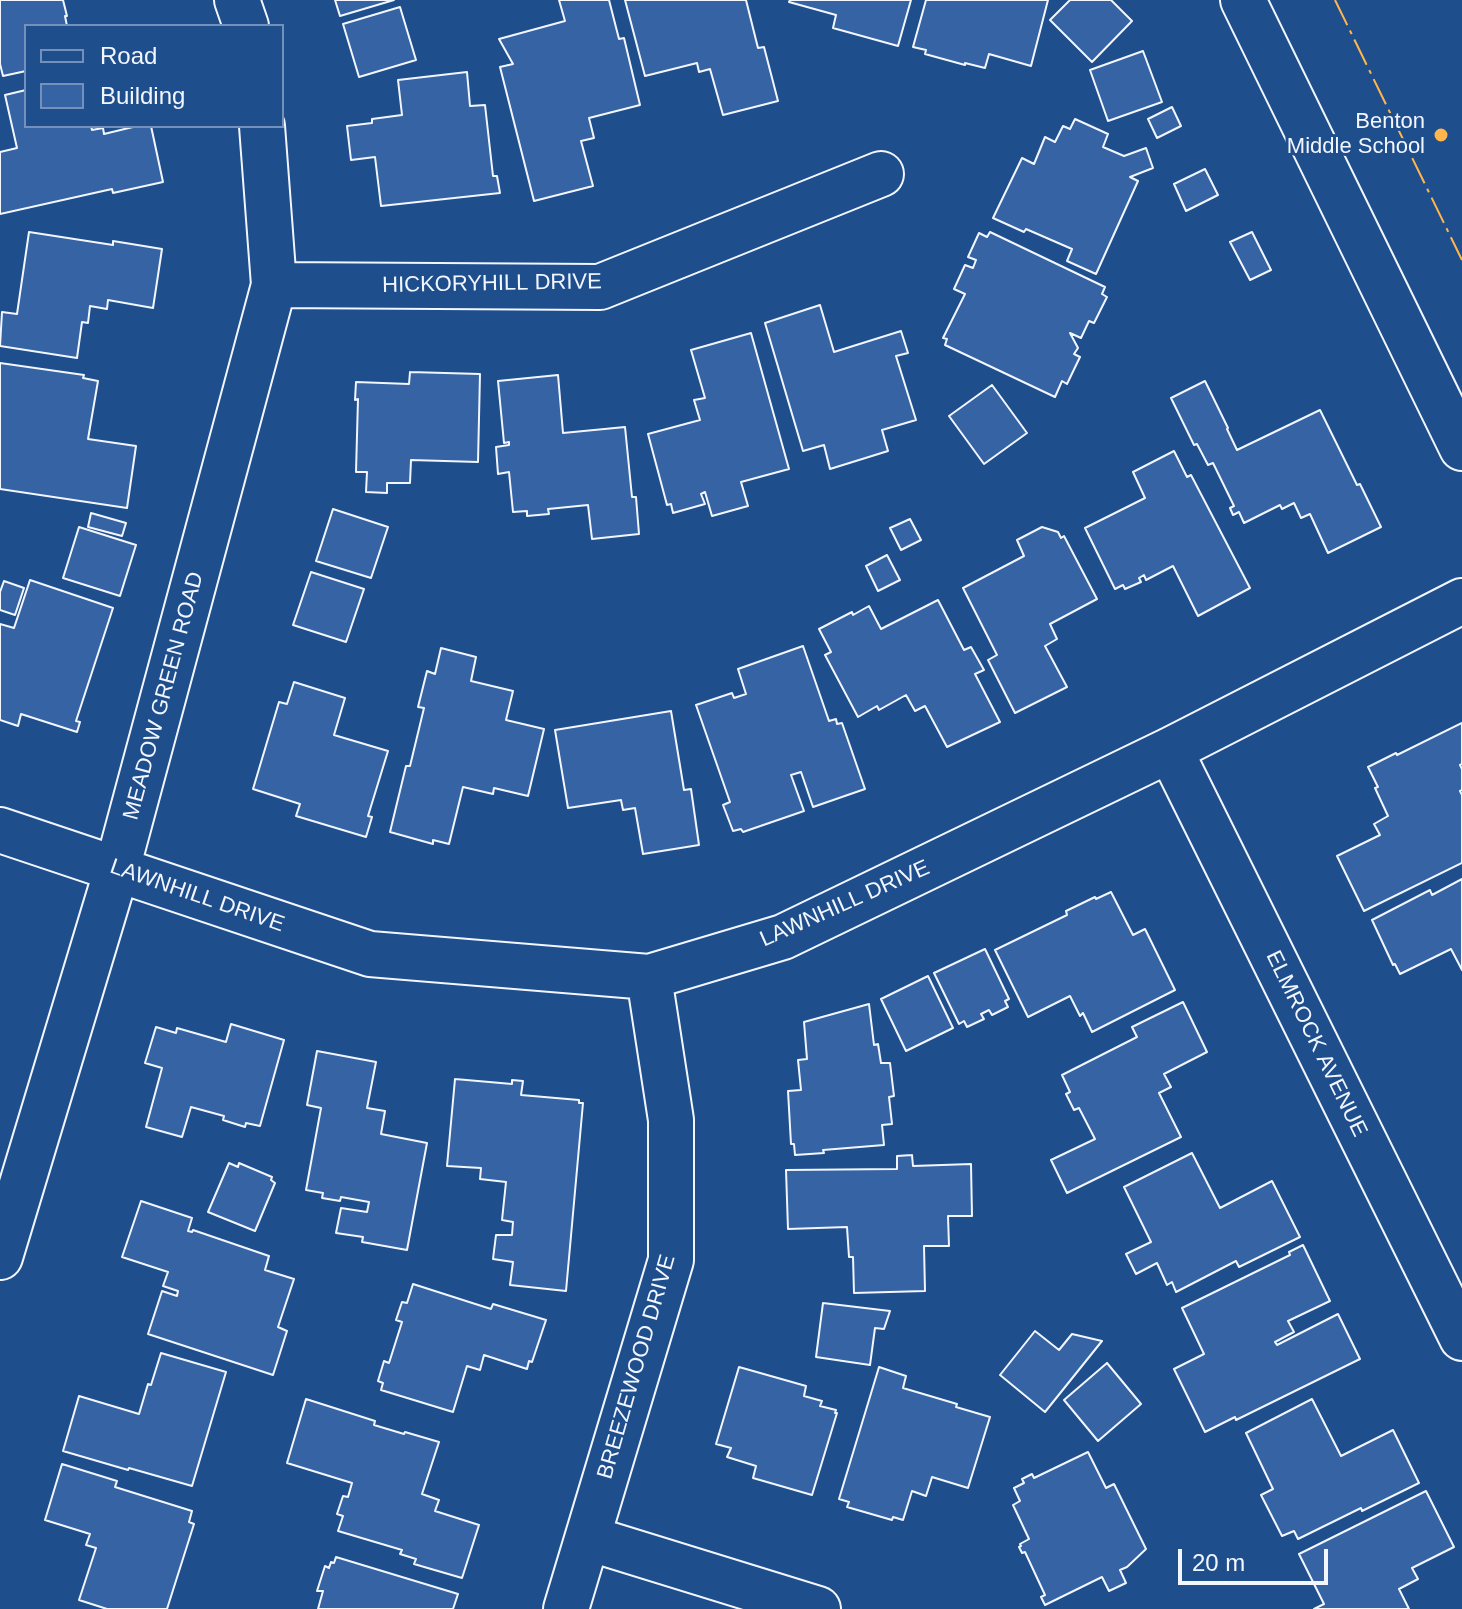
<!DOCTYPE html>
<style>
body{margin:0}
#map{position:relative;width:1462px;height:1609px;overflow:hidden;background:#1f4e8c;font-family:Helvetica,sans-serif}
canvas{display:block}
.legend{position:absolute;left:24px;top:24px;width:260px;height:104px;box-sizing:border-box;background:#1f4e8c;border:2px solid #7391ba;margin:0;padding:10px 14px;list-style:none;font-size:24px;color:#f2f6ff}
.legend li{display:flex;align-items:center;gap:16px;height:40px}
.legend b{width:40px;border:2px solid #7391ba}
.scale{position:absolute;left:1178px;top:1549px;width:150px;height:36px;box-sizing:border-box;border:4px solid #f2f6ff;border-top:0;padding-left:10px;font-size:24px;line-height:28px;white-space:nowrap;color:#f2f6ff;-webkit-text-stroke:6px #1f4e8c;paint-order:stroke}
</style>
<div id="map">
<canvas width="1462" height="1609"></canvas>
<ul class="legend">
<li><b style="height:10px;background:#1f4e8c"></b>Road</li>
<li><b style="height:22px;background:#3563a3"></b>Building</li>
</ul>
<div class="scale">20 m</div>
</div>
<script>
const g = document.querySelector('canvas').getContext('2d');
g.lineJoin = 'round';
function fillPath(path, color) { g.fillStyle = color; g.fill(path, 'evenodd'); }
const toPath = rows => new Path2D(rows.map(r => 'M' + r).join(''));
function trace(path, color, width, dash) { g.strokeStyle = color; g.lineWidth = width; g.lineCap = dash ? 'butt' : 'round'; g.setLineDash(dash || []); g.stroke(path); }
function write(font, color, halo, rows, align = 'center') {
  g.font = font + ' Helvetica,sans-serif'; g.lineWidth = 6; g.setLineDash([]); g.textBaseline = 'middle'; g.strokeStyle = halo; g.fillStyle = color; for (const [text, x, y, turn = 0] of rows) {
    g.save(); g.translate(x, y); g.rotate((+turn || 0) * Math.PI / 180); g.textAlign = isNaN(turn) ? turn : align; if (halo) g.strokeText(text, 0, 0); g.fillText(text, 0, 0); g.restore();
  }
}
const building = toPath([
 [0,0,63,0,67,16,65,16,67,26,26,26,26,71,3,76,0,64,0,0],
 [335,0,394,0,340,16,335,0],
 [559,0,609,0,619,39,624,38,640,105,589,118,594,138,581,141,593,186,534,201,500,67,513,64,499,39,565,21,559,0],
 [625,0,746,0,758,48,764,47,778,101,723,115,710,69,699,72,697,63,645,76,625,0],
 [790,0,911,0,898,46,833,28,836,15,789,2,790,0],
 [926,0,1048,0,1031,66,989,54,985,68,965,63,965,65,925,54,926,50,913,47,926,0],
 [1070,0,1111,0,1132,21,1092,62,1050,20,1070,0],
 [400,7,416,60,359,77,343,24,400,7],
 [1143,51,1162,102,1108,121,1090,70,1143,51],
 [467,72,470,106,485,105,493,176,497,176,500,193,381,206,375,157,351,160,347,126,372,123,372,119,402,115,398,80,467,72],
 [26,90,26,126,91,126,92,130,103,128,104,134,137,126,151,126,163,182,113,193,112,189,0,214,0,152,17,148,5,95,26,90],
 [1172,107,1181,126,1157,138,1148,119,1172,107],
 [1075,119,1108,134,1103,147,1124,156,1146,148,1153,168,1130,177,1138,181,1096,274,1067,261,1072,249,1026,229,1024,232,993,218,1022,158,1034,164,1045,137,1055,142,1063,126,1070,129,1075,119],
 [1205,169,1218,195,1186,211,1174,184,1205,169],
 [29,232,113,245,113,241,162,249,153,308,108,300,107,309,90,306,88,323,82,322,77,358,0,346,2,312,17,314,29,232],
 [990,232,1105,287,1102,294,1107,297,1094,323,1089,321,1081,338,1070,333,1078,348,1074,354,1080,357,1067,384,1062,381,1055,397,945,345,947,339,943,338,965,294,954,289,965,265,973,268,976,260,968,257,979,233,987,237,990,232],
 [1252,232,1271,270,1250,280,1230,242,1252,232],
 [820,305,834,352,901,331,908,353,896,356,916,420,882,430,888,451,830,469,824,445,803,451,765,323,820,305],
 [751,333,789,469,741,482,748,506,712,516,705,492,701,494,705,504,673,513,671,504,667,505,648,434,700,420,694,400,705,398,691,350,751,333],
 [0,363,84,375,83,378,98,381,88,439,136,446,127,508,0,489,0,363],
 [410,372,480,374,478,462,411,460,410,483,387,483,387,493,366,492,367,472,356,472,358,399,355,400,356,382,409,384,410,372],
 [558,375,563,433,625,427,632,497,636,497,639,534,592,539,588,505,548,509,549,514,527,516,527,511,513,512,509,472,498,474,496,447,509,445,509,442,504,443,498,381,558,375],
 [1205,381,1228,428,1227,429,1237,450,1320,410,1357,485,1360,484,1381,527,1328,553,1310,514,1301,518,1294,503,1282,509,1280,505,1244,523,1239,512,1233,515,1230,508,1234,506,1213,463,1208,465,1197,444,1194,445,1171,398,1205,381],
 [992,385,1027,433,984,464,949,416,992,385],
 [1174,451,1187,477,1191,475,1250,588,1198,616,1173,566,1146,580,1144,575,1139,578,1141,582,1125,589,1123,585,1115,589,1085,528,1145,498,1133,472,1174,451],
 [333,509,388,527,371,578,316,561,333,509],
 [91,513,126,523,122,536,88,527,91,513],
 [910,519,921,540,901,550,890,528,910,519],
 [79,527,136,545,120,596,63,578,79,527],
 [1042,527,1058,532,1061,538,1064,536,1097,599,1050,624,1057,639,1045,646,1067,687,1015,713,988,660,997,655,963,588,1024,556,1017,540,1042,527],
 [887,555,900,580,878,591,866,566,887,555],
 [311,572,364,589,346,642,293,625,311,572],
 [30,580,113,608,76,721,80,722,77,732,21,714,18,726,0,720,0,624,14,628,30,580],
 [4,581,24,588,15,615,0,610,0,592,4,581],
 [938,600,964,650,971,647,984,670,975,674,1000,722,947,747,925,706,915,711,906,695,879,710,877,706,858,717,825,655,831,652,819,629,852,612,853,615,869,606,881,629,938,600],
 [803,646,829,721,836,719,837,724,842,723,865,789,813,807,801,772,791,775,804,811,743,832,741,829,733,831,723,805,730,802,696,705,732,693,734,698,746,694,738,669,803,646],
 [441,648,476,657,471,681,513,691,506,720,544,729,528,796,494,788,493,794,463,787,449,844,433,840,433,844,390,832,406,766,410,766,424,708,418,707,427,671,435,674,441,648],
 [294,682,345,698,334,735,388,751,368,816,372,817,366,837,296,816,300,804,253,789,279,702,287,704,294,682],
 [671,711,684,790,691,789,699,845,643,854,635,808,623,810,621,800,568,808,555,730,671,711],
 [1462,723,1462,764,1460,765,1462,769,1462,790,1460,791,1462,795,1462,863,1364,911,1337,856,1380,835,1374,824,1388,816,1375,788,1378,787,1368,767,1396,753,1397,755,1462,723],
 [1462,879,1462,970,1451,949,1400,974,1395,964,1393,965,1372,920,1430,890,1432,895,1462,879],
 [1111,892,1133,935,1145,929,1175,990,1092,1032,1083,1013,1080,1016,1070,996,1028,1017,995,950,1067,915,1066,911,1095,897,1096,899,1111,892],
 [985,949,1009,999,1005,1001,1008,1007,992,1015,989,1010,981,1014,984,1019,967,1027,964,1021,959,1024,934,973,985,949],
 [928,976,953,1028,906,1051,881,999,928,976],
 [1183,1002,1207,1052,1164,1074,1171,1087,1159,1093,1181,1137,1067,1193,1051,1160,1095,1139,1079,1108,1074,1110,1066,1094,1070,1092,1062,1075,1137,1037,1132,1027,1183,1002],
 [869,1004,874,1045,878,1044,881,1063,890,1063,894,1096,889,1097,892,1124,882,1125,884,1145,823,1150,824,1153,795,1155,794,1144,791,1144,788,1091,801,1090,798,1060,807,1059,804,1022,869,1004],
 [231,1024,284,1040,260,1126,246,1123,245,1127,223,1120,224,1116,191,1107,182,1137,146,1127,162,1068,145,1063,156,1027,176,1033,177,1028,226,1042,231,1024],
 [317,1051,376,1062,367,1108,385,1111,381,1134,427,1143,407,1250,362,1242,363,1237,336,1233,341,1208,367,1212,369,1202,341,1197,340,1201,322,1198,323,1193,306,1190,321,1108,307,1105,317,1051],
 [455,1079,512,1084,512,1080,523,1081,521,1095,579,1100,579,1103,583,1103,566,1291,510,1285,513,1262,493,1259,496,1235,512,1235,513,1222,502,1220,506,1182,480,1179,481,1168,447,1166,455,1079],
 [1192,1153,1220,1208,1272,1181,1300,1237,1239,1267,1236,1261,1176,1292,1172,1282,1167,1285,1157,1263,1136,1274,1126,1254,1151,1242,1124,1187,1192,1153],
 [912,1155,913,1166,971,1164,972,1216,948,1216,949,1246,924,1246,925,1291,854,1293,853,1257,849,1257,847,1227,788,1229,786,1170,897,1169,897,1156,912,1155],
 [229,1163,238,1167,239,1163,272,1177,271,1180,275,1183,255,1231,208,1212,229,1163],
 [141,1201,192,1218,188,1231,192,1232,193,1230,269,1256,265,1270,294,1279,278,1327,287,1331,273,1375,148,1334,162,1291,177,1296,178,1291,163,1286,168,1272,122,1257,141,1201],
 [1303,1245,1330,1301,1288,1321,1294,1332,1275,1342,1277,1345,1338,1314,1360,1359,1236,1420,1235,1417,1205,1432,1174,1369,1204,1354,1182,1308,1290,1255,1289,1252,1303,1245],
 [413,1284,491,1309,493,1304,546,1320,532,1362,529,1361,527,1369,484,1355,480,1370,467,1366,453,1412,381,1390,383,1383,378,1381,384,1361,389,1363,402,1322,396,1320,402,1302,407,1303,413,1284],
 [823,1303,890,1311,884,1329,875,1328,870,1365,816,1357,823,1303],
 [1035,1331,1059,1350,1072,1334,1102,1341,1045,1412,1000,1375,1035,1331],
 [161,1353,226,1372,192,1486,129,1468,128,1470,63,1451,79,1396,139,1414,148,1384,151,1385,161,1353],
 [1107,1363,1141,1404,1098,1441,1064,1400,1107,1363],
 [739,1367,806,1386,804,1396,822,1401,820,1406,836,1410,835,1413,837,1413,812,1495,753,1478,756,1466,727,1457,731,1448,716,1444,739,1367],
 [879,1367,906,1376,903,1388,957,1404,956,1407,990,1417,968,1488,932,1477,926,1496,912,1491,903,1520,893,1517,892,1520,847,1507,849,1502,839,1499,879,1367],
 [306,1399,375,1421,374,1425,404,1434,405,1432,439,1442,422,1494,439,1500,435,1511,479,1525,462,1578,414,1564,416,1559,400,1554,402,1550,338,1531,343,1516,337,1514,343,1496,348,1497,352,1483,287,1463,306,1399],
 [1312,1399,1341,1456,1393,1430,1419,1483,1362,1511,1361,1508,1298,1539,1294,1531,1282,1536,1261,1495,1273,1489,1246,1433,1312,1399],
 [1088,1452,1106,1488,1114,1484,1146,1549,1127,1567,1120,1570,1126,1583,1109,1591,1102,1577,1045,1605,1041,1597,1045,1595,1025,1552,1022,1553,1019,1547,1021,1546,1020,1544,1029,1539,1013,1505,1020,1501,1014,1488,1024,1483,1022,1479,1032,1474,1034,1478,1088,1452],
 [62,1464,117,1481,115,1487,192,1511,189,1522,194,1524,167,1609,107,1609,79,1600,96,1548,86,1545,90,1534,45,1520,62,1464],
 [1426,1491,1454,1547,1412,1568,1418,1579,1399,1589,1409,1609,1314,1609,1324,1604,1299,1554,1426,1491],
 [336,1557,458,1594,453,1609,318,1609,323,1591,317,1591,325,1566,329,1568,331,1562,334,1563,336,1557]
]);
fillPath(building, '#3563a3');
trace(building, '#f2f6ff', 2);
const minor = toPath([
 [237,0,246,26],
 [274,285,600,287,881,174],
 [1170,750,1462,1338],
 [0,830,370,954,649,977,783,937,1170,750,1462,601],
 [0,1257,117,869,274,285,262,126],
 [588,1538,818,1609],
 [566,1609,671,1260,671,1120,649,977]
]);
const secondary = toPath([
 [1243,0,1462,448]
]);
trace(minor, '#f2f6ff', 48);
trace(secondary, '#f2f6ff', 48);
trace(minor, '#1f4e8c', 44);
trace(secondary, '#1f4e8c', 44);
trace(toPath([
 [1335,0,1462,260]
]), '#ffb74d', 2, [28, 6, 4, 6]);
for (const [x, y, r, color] of [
 [1441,135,8,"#ffb74d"]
]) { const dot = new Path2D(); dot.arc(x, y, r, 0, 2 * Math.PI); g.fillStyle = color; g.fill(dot); trace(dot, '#1f4e8c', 3); }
write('22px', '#f2f6ff', '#1f4e8c', [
 ["Benton",1425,122],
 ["Middle School",1425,147]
], 'right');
write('22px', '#f2f6ff', '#1f4e8c', [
 ["HICKORYHILL DRIVE",492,284,-1],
 ["MEADOW GREEN ROAD",164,696,-75],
 ["LAWNHILL DRIVE",197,896,19],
 ["LAWNHILL DRIVE",845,904,-24],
 ["ELMROCK AVENUE",1316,1044,64],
 ["BREEZEWOOD DRIVE",637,1367,-74]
]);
</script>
